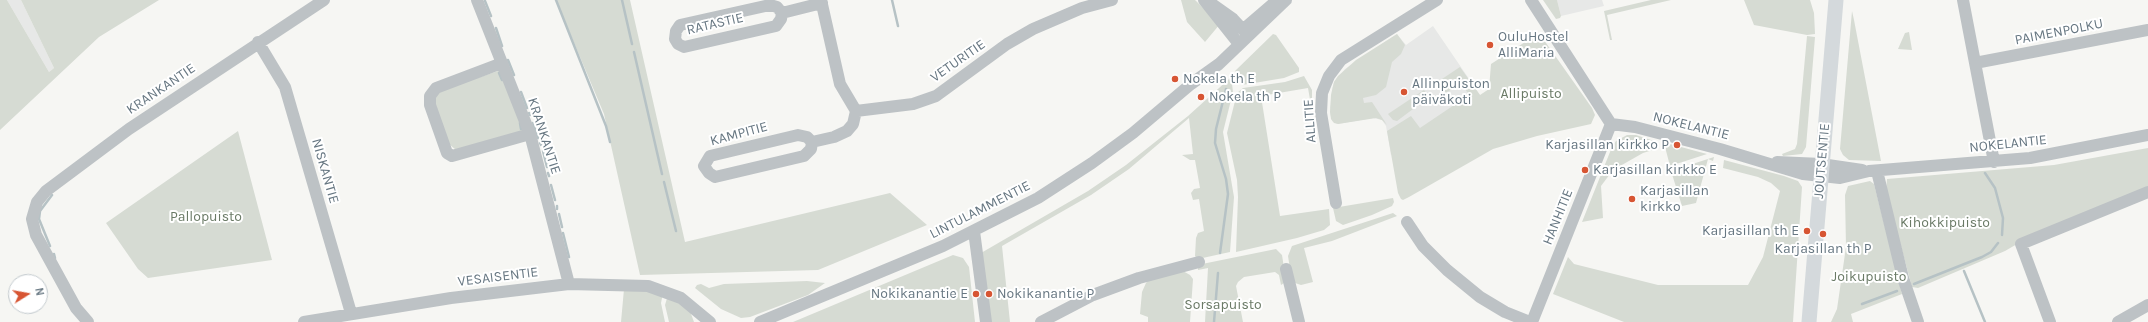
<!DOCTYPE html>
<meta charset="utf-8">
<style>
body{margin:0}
#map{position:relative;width:2148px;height:322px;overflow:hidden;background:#f6f6f3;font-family:Karla,sans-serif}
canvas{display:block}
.north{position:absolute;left:8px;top:274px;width:40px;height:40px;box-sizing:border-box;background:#fff;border:1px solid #c2c9cd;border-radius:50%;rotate:79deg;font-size:11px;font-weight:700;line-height:16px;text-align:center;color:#677782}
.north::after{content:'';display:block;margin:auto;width:14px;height:18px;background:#d75533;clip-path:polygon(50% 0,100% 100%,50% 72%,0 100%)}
</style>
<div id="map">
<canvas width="2148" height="322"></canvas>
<div class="north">N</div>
</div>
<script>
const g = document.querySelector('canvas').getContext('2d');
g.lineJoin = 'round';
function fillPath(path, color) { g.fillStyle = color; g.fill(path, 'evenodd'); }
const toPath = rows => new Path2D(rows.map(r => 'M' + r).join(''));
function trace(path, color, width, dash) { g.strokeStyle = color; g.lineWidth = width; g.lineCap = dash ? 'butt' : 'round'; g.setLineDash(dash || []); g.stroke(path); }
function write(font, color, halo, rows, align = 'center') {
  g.font = font + ' Karla,sans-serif'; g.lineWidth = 4; g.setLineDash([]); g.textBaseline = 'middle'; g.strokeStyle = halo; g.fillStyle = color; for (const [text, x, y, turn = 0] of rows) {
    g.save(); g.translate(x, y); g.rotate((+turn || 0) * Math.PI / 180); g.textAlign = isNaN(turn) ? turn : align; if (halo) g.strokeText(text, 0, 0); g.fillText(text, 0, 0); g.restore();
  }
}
fillPath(toPath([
 [7,0,21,0,54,68,49,72],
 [1557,0,1602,0,1604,6,1561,16],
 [1433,26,1480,95,1391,155,1386,126,1382,120,1373,118,1338,124,1332,121,1330,112,1332,89,1334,82,1345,69,1397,34,1406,45]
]), '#e7e8e7');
fillPath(toPath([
 [0,0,7,0,49,72,54,68,21,0,159,0,99,37,0,130],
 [556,0,630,0,685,242,890,193,927,225,818,270,640,275,604,114],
 [1181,0,1195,0,1220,24,1205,42,1187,22],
 [1543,0,1557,0,1561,16,1560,18,1556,19],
 [1651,0,1671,0,1607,15,1612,40,1610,40,1604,11],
 [1744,0,1810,0,1814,13,1815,34,1807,35,1754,25],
 [1852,11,1854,20,1881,161,1849,160,1843,155,1840,149],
 [1909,32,1912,50,1898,49,1905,33],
 [1539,33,1592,108,1595,115,1591,124,1537,136,1493,149,1409,197,1403,200,1401,199,1398,193,1387,131,1411,116,1420,128,1469,95,1462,84,1443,94,1436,83,1460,67,1480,95,1489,89,1491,64],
 [1273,34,1276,35,1299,68,1299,72,1284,78,1242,85,1238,83,1235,71],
 [1397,34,1405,45,1401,54,1392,62,1386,87,1376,95,1363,98,1364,103,1372,102,1387,125,1382,120,1376,118,1338,124,1334,123,1331,119,1330,112,1331,95,1334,82,1338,76,1356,60],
 [1807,36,1815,37,1806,147,1802,154,1783,156,1782,154,1795,149,1797,144],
 [501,70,524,127,522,132,456,150,449,144,434,100,438,91],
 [1304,76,1312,90,1312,111,1308,88,1261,96,1280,216,1329,209,1330,225,1324,230,1297,238,1236,252,1238,197,1237,180,1227,133,1237,93,1243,88,1285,82],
 [1229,79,1232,84,1233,92,1223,132,1234,197,1230,252,1198,259,1195,256,1196,238,1198,233,1204,231,1199,199,1193,200,1191,193,1194,189,1200,188,1195,160,1190,160,1182,155,1193,154,1189,118,1129,169,1091,195,1002,246,1010,322,991,322,981,253,1088,191,1126,165,1188,116],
 [1424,90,1432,102,1428,104,1421,93,1413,99,1417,106,1397,121,1393,120,1388,114],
 [238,131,272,260,148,278,138,269,106,223],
 [1627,135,1636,135,1654,141,1656,149,1643,153,1613,170,1601,186,1603,218,1582,222,1612,147,1616,141],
 [1664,143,1666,143,1707,154,1670,166],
 [2148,148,2148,188,2036,233,2005,251,1918,288,1912,287,1886,191,1887,179,2054,165],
 [1714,157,1713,161,1708,159,1696,203,1682,206,1671,171],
 [1724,160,1784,176,1798,181,1802,187,1793,322,1624,322,1553,294,1568,257,1574,264,1658,285,1748,285,1763,257,1780,191,1771,183,1758,177,1723,168],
 [1870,181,1874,184,1902,294,1851,314,1853,322,1831,322,1837,309,1846,247,1845,195,1848,186],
 [1393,198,1394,202,1392,206,1372,215,1343,225,1336,221,1333,208],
 [1393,213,1397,216,1332,241,1304,248,1313,282,1301,285,1292,282,1288,256,1292,246],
 [1276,249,1282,255,1286,281,1284,283,1281,285,1279,275,1275,272,1244,277,1238,282,1236,286,1243,322,1205,322,1208,268,1198,270,1198,267,1202,264],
 [953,255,963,258,969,267,975,322,793,322],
 [1183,271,1190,275,1193,279,1190,322,1148,322,1148,317,1140,314,1142,292,1146,283,1148,281],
 [807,281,825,283,808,295,750,317,741,318,721,309,695,288,697,285,701,284,709,288,724,284],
 [624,289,663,293,661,303,665,322,621,322],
 [668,295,690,311,694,322,669,322,665,305]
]), '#d6dbd3');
trace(toPath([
 [556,0,606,126,610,142],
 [622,0,632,44],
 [892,0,898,26],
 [485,1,491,16],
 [496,28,502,46],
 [634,52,662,174],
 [508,60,514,75],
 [499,73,502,80],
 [521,92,527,108],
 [529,113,530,115],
 [520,123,521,129],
 [533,123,538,138],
 [540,143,541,145],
 [543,151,547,167],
 [548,173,549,176],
 [1985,173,1995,188,2003,218,2002,235],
 [664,182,676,231],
 [551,185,555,200],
 [557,206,557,209],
 [559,214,562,227],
 [563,233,569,257],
 [50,246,39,219,40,211,52,195],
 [1220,253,1228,194,1226,179,1215,143,1216,129,1226,89],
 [54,254,55,258],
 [1964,271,1985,322],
 [1914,284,1982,257,1991,252,1998,243],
 [1862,304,1897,291],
 [1214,322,1218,273]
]), '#b6c2c5', 2.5);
trace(toPath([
 [477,0,530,134,569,284],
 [821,0,840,84,856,111],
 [1204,0,1239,44],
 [1531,0,1611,124],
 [1963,0,1994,162],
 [1212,4,1233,19,1248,35],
 [782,13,777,7,770,5,680,25,676,31,675,39,678,44,684,47,776,26,781,19,782,13,822,3],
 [1246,27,1274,3],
 [258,42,285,87,351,313],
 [502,63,436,88,430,96,430,105,447,153,452,156,530,134],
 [1975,63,2148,30],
 [856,111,913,104,936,96,1007,44,1033,29,1082,8,1112,0],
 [1611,124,1635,127,1720,149,1803,174,1840,178,1869,171,2030,158,2148,135],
 [812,142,811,149,804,156,715,177,709,173,704,166,710,156,798,135,807,137,812,142,834,137,847,131,853,124,856,111],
 [1777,162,1821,164,1862,170],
 [1877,171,1903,278,1918,322],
 [1336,203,1321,113,1322,93,1329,76,1341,60,1437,0],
 [1407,222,1423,246,1447,270,1480,297,1505,312,1530,322],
 [974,231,986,322],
 [1286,269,1299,322],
 [88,322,76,308,36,235,32,219,37,202,46,191,129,129,324,0],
 [304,322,451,298,569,284,648,286,681,298,710,322],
 [760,322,943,246,1038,198,1092,163,1133,133,1191,84,1219,64,1286,0],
 [1041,322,1093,295,1139,278,1199,262],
 [1532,322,1611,124],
 [2050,322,2021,244,2148,192],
 [2118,322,2148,305]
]), '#bdc2c5', 12);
trace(toPath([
 [1809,322,1836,0]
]), '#d4d9dc', 15);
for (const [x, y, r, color] of [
 [1490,45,4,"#d75533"],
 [1175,79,4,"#d75533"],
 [1404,92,4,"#d75533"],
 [1201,97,4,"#d75533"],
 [1677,145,4,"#d75533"],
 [1585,170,4,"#d75533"],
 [1632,199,4,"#d75533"],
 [1807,231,4,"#d75533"],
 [1823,234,4,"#d75533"],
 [976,294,4,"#d75533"],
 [989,294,4,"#d75533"]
]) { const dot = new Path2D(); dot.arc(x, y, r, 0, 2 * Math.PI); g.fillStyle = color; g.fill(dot); trace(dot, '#fff', 1.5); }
write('14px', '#677782', '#fff', [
 ["RATASTIE",715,24,-13],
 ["PAIMENPOLKU",2059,32,-11],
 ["VETURITIE",958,61,-35],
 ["KRANKANTIE",161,89,-34],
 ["ALLITIE",1310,121,-94],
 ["NOKELANTIE",1691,126,14],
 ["KAMPITIE",739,134,-15],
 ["KRANKANTIE",544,136,72],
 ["NOKELANTIE",2008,144,-6],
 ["JOUTSENTIE",1822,161,-85],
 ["NISKANTIE",325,171,74],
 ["LINTULAMMENTIE",980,210,-27],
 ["HANHITIE",1558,217,-68],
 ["VESAISENTIE",498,277,-7]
]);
write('14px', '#677782', '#fff', [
 ["OuluHostel",1498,37],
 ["AlliMaria",1498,53],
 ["Nokela th E",1183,79],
 ["Allinpuiston",1412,84],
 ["päiväkoti",1412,100],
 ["Nokela th P",1209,97],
 ["Karjasillan kirkko P",1669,145,"right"],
 ["Karjasillan kirkko E",1593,170],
 ["Karjasillan",1640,191],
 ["kirkko",1640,207],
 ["Karjasillan th E",1799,231,"right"],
 ["Karjasillan th P",1823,249,"center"],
 ["Nokikanantie E",968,294,"right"],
 ["Nokikanantie P",997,294]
], 'left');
write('14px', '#6a7a66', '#fff', [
 ["Allipuisto",1531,94],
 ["Pallopuisto",206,217],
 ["Kihokkipuisto",1945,223],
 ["Joikupuisto",1869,277],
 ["Sorsapuisto",1223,305]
]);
</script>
